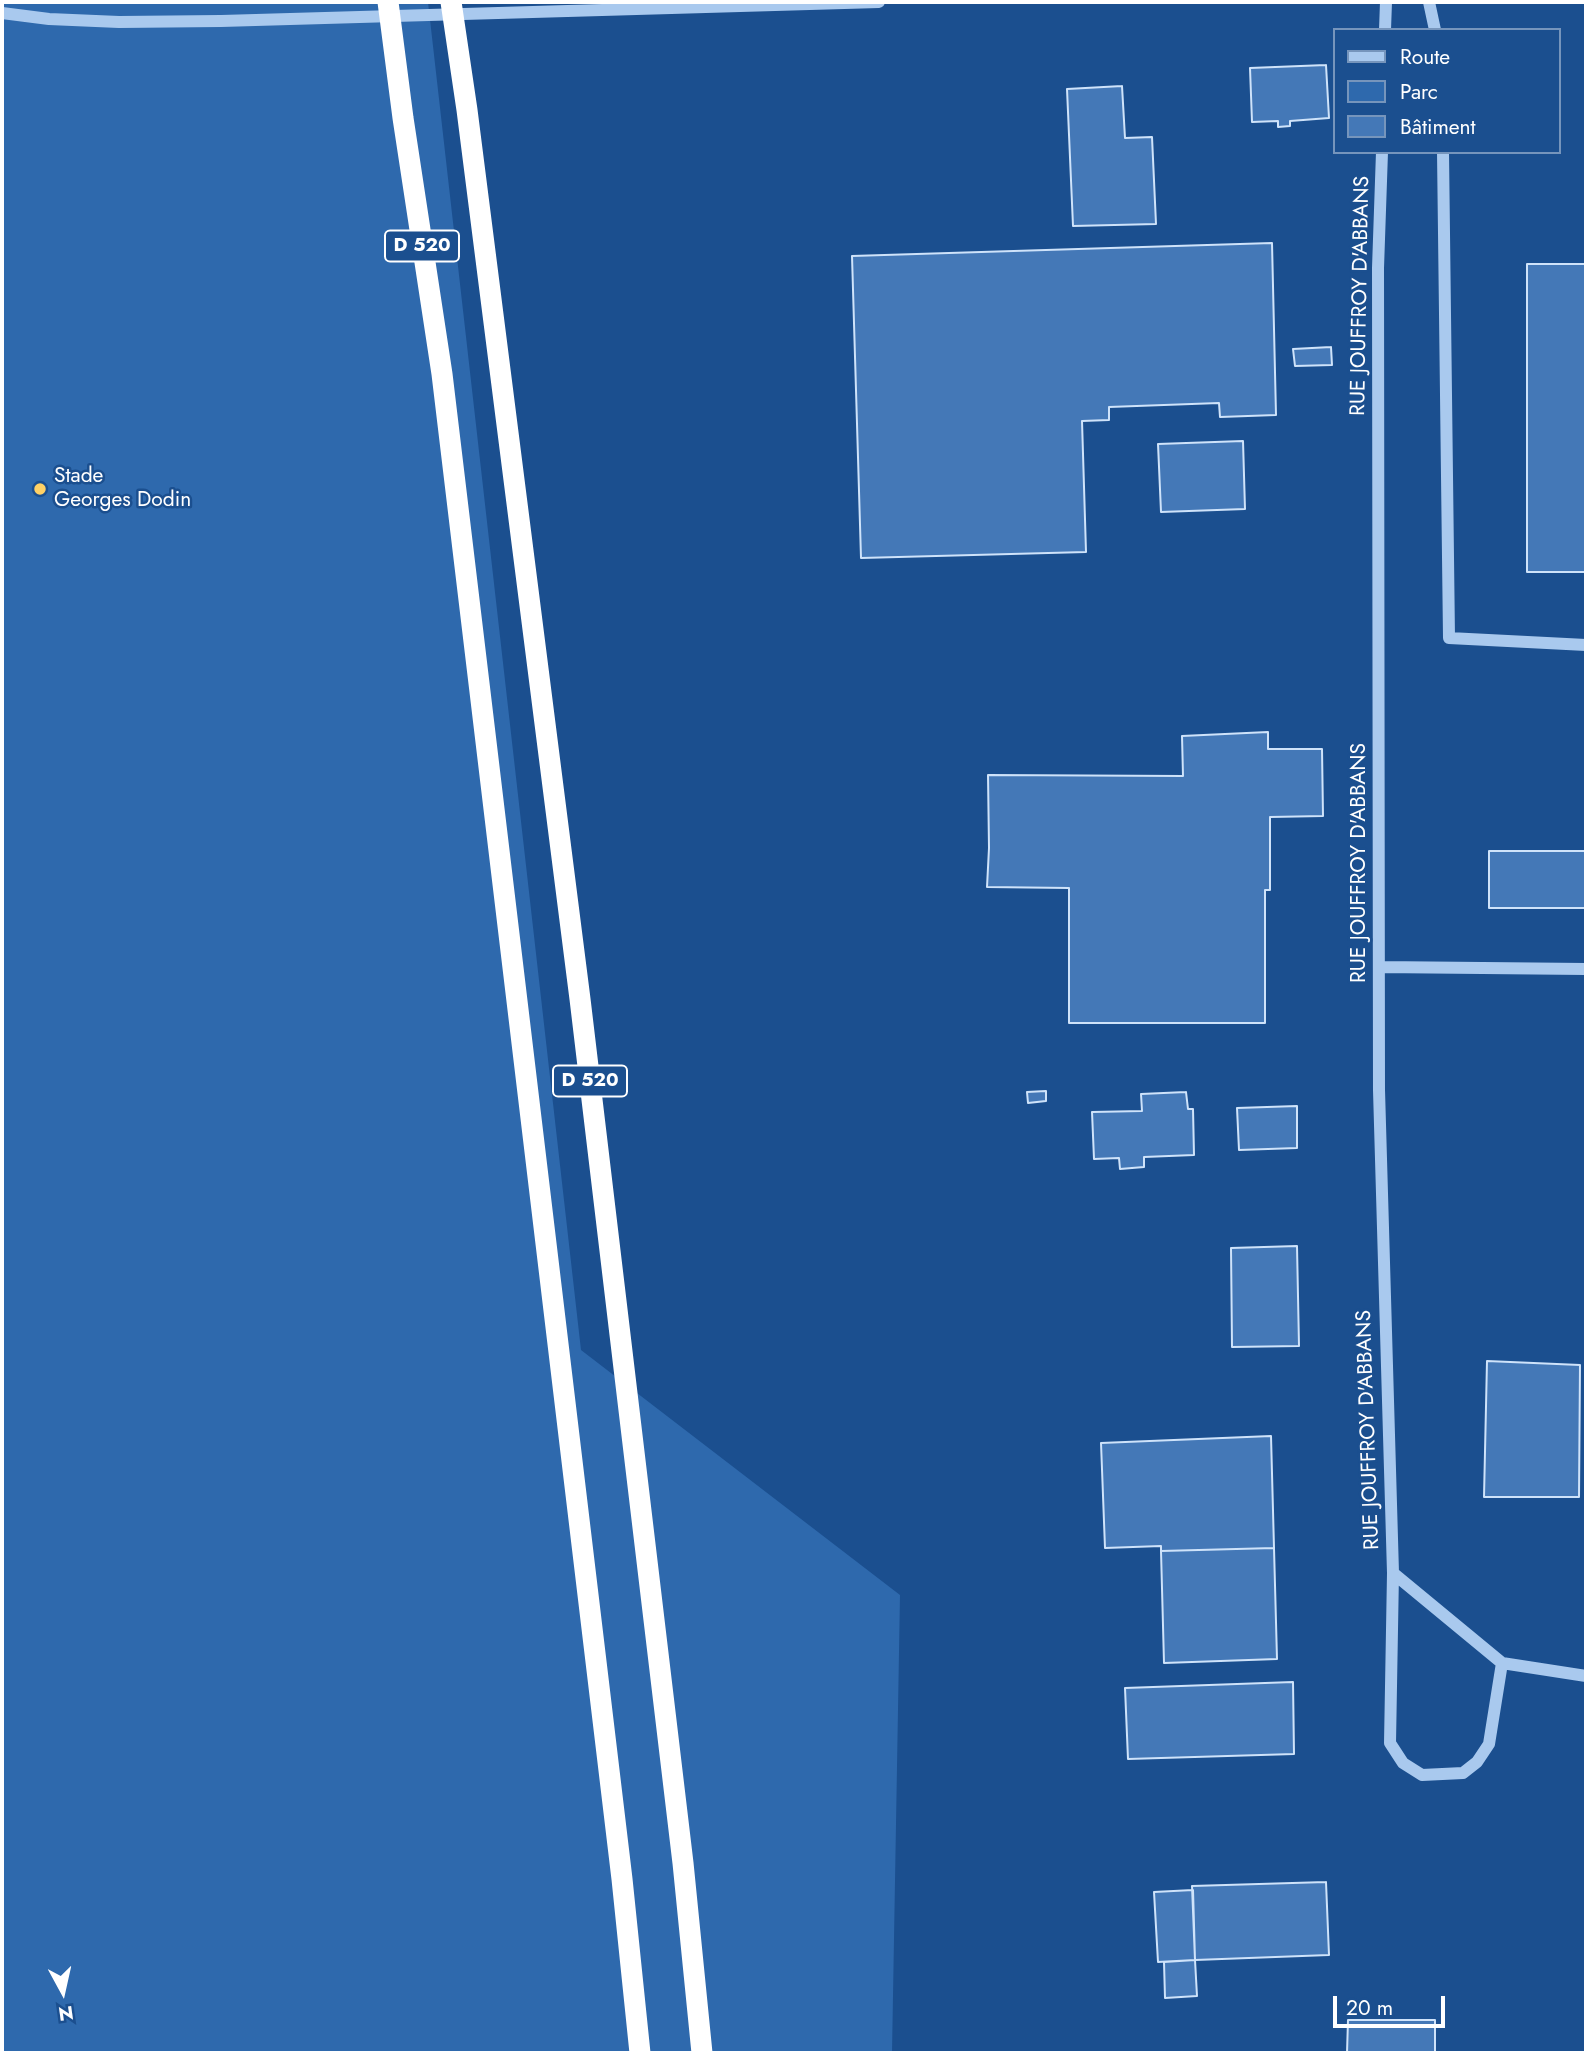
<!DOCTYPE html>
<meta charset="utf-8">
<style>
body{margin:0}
#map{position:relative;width:1588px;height:2055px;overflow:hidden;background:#1b4f8f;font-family:Jost,sans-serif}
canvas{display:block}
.frame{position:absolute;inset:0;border:4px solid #fff;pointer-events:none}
.legend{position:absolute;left:1333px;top:28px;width:228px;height:126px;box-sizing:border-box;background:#1b4f8f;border:2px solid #7695bc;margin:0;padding:9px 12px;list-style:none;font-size:21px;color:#fff}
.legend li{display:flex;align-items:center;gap:14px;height:35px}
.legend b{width:35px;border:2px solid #7695bc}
.north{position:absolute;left:28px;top:1957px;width:70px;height:70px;-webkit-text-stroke:5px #1b4f8f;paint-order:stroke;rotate:172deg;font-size:19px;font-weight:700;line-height:28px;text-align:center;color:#fff}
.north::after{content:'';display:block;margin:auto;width:24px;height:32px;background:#fff;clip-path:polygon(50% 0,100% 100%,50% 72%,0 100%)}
.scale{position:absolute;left:1333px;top:1996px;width:112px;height:32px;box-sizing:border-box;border:4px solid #fff;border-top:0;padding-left:9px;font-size:21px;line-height:24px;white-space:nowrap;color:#fff;-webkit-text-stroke:5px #1b4f8f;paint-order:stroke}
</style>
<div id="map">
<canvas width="1588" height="2055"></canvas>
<div class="frame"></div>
<ul class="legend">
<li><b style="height:9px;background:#a9c9ee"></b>Route</li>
<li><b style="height:19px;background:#2e69ad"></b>Parc</li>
<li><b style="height:19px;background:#4478b7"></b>Bâtiment</li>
</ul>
<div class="north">N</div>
<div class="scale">20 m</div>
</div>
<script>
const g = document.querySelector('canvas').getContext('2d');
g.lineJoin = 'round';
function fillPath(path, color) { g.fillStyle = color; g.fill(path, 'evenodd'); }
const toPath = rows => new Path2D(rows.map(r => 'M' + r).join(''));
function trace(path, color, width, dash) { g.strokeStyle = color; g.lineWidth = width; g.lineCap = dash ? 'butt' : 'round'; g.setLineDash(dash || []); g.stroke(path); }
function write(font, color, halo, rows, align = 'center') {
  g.font = font + ' Jost,sans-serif'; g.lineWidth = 5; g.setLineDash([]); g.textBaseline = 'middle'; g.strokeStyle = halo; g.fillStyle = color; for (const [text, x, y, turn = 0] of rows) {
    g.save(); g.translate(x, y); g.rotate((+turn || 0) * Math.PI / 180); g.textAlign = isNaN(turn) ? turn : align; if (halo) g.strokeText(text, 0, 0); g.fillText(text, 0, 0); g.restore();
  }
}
fillPath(toPath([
 [2,2,428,2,581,1350,900,1595,892,2053,2,2053]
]), '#2e69ad');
const building = toPath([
 [1326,65,1329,118,1290,121,1290,126,1278,127,1278,121,1252,122,1250,68,1326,65],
 [1122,86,1125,138,1152,137,1156,224,1073,226,1067,89,1122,86],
 [1272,243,1276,415,1220,417,1219,403,1109,407,1109,420,1082,421,1086,552,861,558,852,256,1272,243],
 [1527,264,1586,264,1586,572,1527,572,1527,264],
 [1331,347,1332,365,1295,366,1293,349,1331,347],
 [1243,441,1245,509,1161,512,1158,444,1243,441],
 [1268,732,1268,749,1322,749,1323,816,1270,817,1270,890,1265,890,1265,1023,1069,1023,1069,888,987,887,989,848,988,775,1183,776,1182,736,1268,732],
 [1489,851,1586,851,1586,908,1489,908,1489,851],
 [1046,1091,1046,1101,1028,1103,1027,1092,1046,1091],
 [1186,1092,1188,1109,1193,1109,1194,1155,1144,1157,1144,1167,1120,1169,1119,1158,1094,1159,1092,1112,1142,1111,1141,1094,1186,1092],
 [1297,1106,1297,1148,1239,1150,1237,1108,1297,1106],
 [1297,1246,1299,1346,1232,1347,1231,1248,1297,1246],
 [1487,1361,1580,1365,1579,1497,1484,1497,1487,1361],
 [1271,1436,1274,1548,1161,1551,1161,1546,1105,1548,1101,1443,1271,1436],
 [1274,1548,1277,1659,1164,1663,1161,1551,1274,1548],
 [1293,1682,1294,1754,1128,1759,1125,1688,1293,1682],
 [1326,1882,1329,1955,1195,1960,1192,1886,1326,1882],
 [1193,1890,1195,1960,1158,1962,1154,1892,1193,1890],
 [1195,1960,1197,1996,1165,1998,1164,1962,1195,1960],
 [1348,2020,1435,2020,1435,2053,1347,2053,1348,2020]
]);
fillPath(building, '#4478b7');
trace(building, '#cfe3fa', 2);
trace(toPath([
 [1429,2,1435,30],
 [2,13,49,19,119,22,221,21,879,2],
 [1385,30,1386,2],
 [1382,152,1378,268,1379,1090,1393,1573,1390,1743,1403,1763,1422,1775,1463,1773,1477,1762,1489,1744,1502,1663],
 [1443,152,1449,638,1586,645],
 [1379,967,1586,969],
 [1393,1573,1502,1663,1586,1676]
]), '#a9c9ee', 12);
trace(toPath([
 [388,2,403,118,442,374,622,1879,640,2053],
 [451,2,467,110,580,999,683,1863,702,2053]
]), '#fff', 21);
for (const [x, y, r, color] of [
 [40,489,7,"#ffd166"]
]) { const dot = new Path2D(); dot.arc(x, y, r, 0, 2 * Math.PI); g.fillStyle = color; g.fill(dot); trace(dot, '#1b4f8f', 2.5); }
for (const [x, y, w] of [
 [422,246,74],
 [590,1081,74]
]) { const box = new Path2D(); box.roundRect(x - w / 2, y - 15.5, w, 31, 5); g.fillStyle = '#1b4f8f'; g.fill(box); trace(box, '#fff', 2); }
write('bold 19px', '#fff', null, [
 ["D 520",422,246],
 ["D 520",590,1081]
]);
write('21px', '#fff', '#1b4f8f', [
 ["RUE JOUFFROY D'ABBANS",1361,296,-89],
 ["RUE JOUFFROY D'ABBANS",1360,863,-90],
 ["RUE JOUFFROY D'ABBANS",1369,1430,-92]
]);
write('21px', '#fff', '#1b4f8f', [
 ["Stade",54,477],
 ["Georges Dodin",54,501]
], 'left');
</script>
